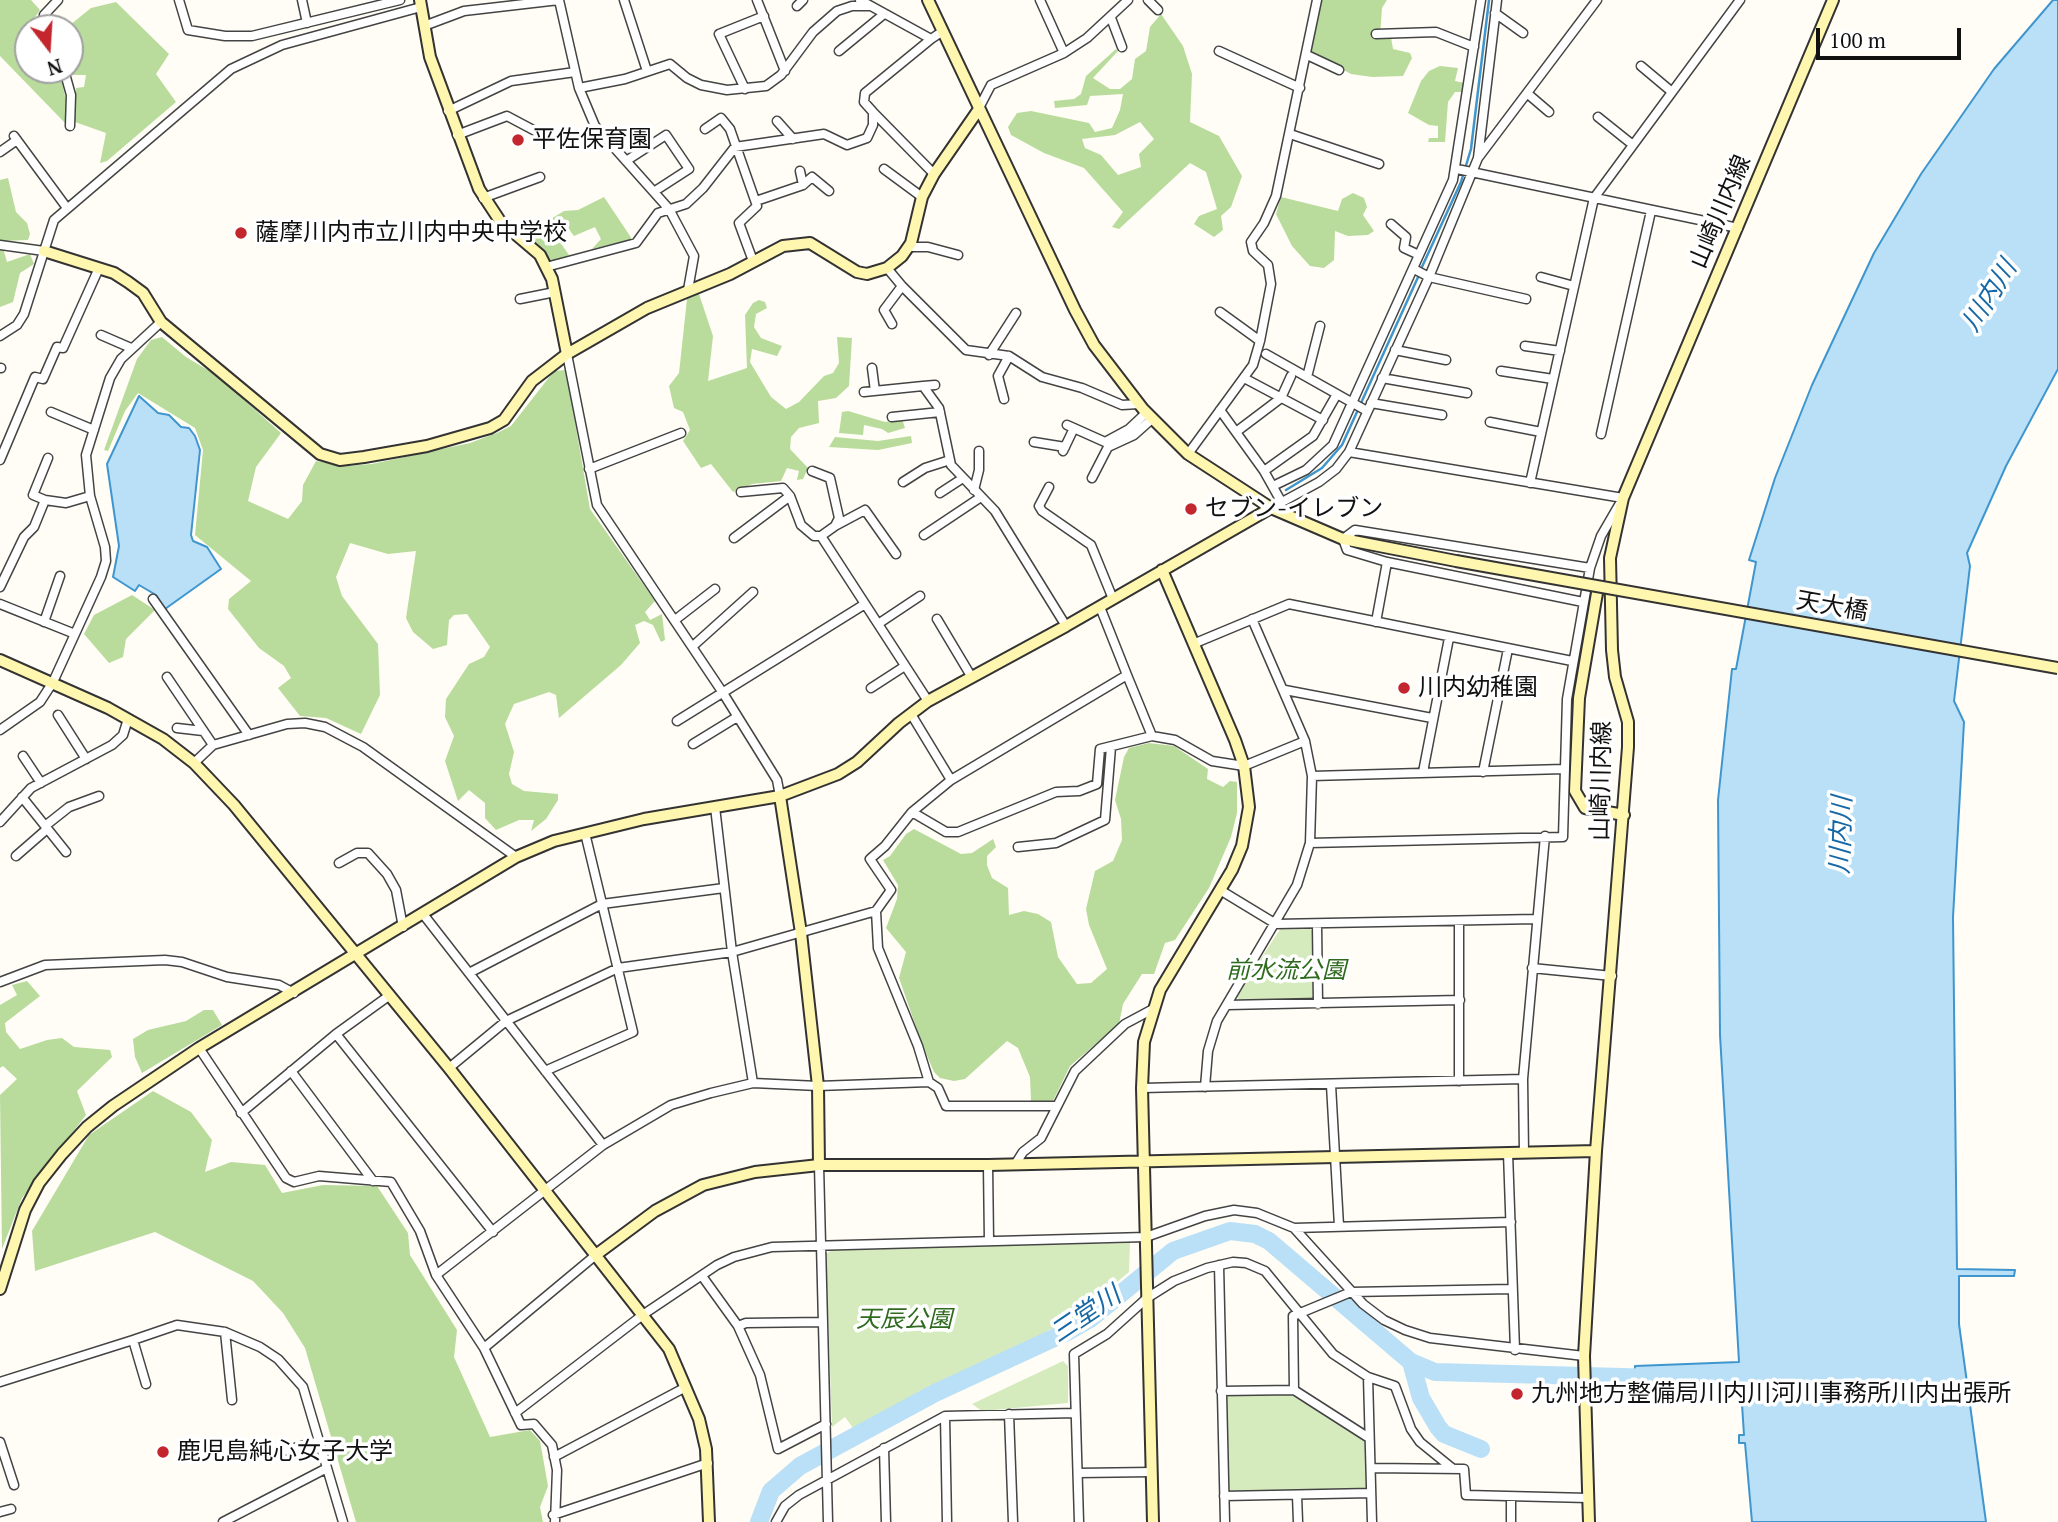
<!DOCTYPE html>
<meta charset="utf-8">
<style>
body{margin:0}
#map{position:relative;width:2058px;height:1522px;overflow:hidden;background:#fffdf5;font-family:"PT Serif",serif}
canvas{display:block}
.north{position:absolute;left:14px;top:14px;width:70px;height:70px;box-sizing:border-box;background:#fff;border:2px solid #a0a0a0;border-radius:50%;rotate:163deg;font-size:19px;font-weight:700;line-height:28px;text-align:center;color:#111}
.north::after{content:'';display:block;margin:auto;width:24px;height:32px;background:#c4262e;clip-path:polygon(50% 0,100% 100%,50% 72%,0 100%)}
.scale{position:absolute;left:1816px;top:28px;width:145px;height:32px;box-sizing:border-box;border:4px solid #111;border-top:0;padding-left:9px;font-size:21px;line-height:24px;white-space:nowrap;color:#111;-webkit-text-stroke:5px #fff;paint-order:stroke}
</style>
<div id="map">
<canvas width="2058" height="1522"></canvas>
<div class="north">N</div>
<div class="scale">100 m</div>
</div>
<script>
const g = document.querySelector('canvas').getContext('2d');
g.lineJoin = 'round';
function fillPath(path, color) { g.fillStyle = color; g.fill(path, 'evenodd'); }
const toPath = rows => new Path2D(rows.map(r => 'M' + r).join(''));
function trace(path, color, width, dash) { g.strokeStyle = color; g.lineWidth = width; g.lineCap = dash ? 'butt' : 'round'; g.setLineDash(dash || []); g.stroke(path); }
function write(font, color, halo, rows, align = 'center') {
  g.font = font + ' "PT Serif","Noto Sans JP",serif'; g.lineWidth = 7; g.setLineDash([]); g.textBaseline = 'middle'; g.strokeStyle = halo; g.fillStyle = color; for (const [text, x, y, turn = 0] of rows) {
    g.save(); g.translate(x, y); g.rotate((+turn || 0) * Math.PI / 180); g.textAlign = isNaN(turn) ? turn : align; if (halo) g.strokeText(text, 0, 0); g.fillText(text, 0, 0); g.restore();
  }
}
fillPath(toPath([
 [1281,928,1308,928,1314,932,1314,996,1311,1000,1240,1001,1236,996],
 [1130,1243,1129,1272,1066,1325,1049,1330,1025,1345,929,1387,853,1428,845,1417,832,1427,826,1254,832,1250],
 [1063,1361,1068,1366,1068,1403,982,1411,972,1404],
 [1230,1394,1289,1394,1363,1438,1366,1443,1367,1488,1231,1492,1228,1489,1226,1398]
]), '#d5ebbd');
fillPath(toPath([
 [0,0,31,0,40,10,31,23,34,28,28,28,28,70,70,70,70,28,38,28,52,19,70,25,91,8,116,2,169,54,156,74,176,102,107,161,100,163,106,133,75,122,76,88,84,87,86,75,72,75,62,83,66,100,65,123,0,56],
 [1321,0,1387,0,1382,8,1380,37,1391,37,1393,49,1410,53,1412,58,1403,76,1372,77,1351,74,1311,52],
 [1161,14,1183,46,1192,74,1190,122,1219,136,1242,176,1231,207,1221,216,1223,230,1214,237,1194,224,1199,216,1217,209,1206,172,1190,163,1119,229,1112,227,1123,212,1084,168,1044,153,1011,135,1008,127,1017,113,1031,111,1089,123,1095,132,1112,128,1120,110,1123,94,1090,96,1087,105,1055,108,1054,101,1074,99,1081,94,1086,76,1116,49,1118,51,1093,78,1110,89,1120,89,1132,79,1135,59,1146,51,1150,27],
 [1140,122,1154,139,1139,154,1141,167,1118,175,1101,155,1085,148,1082,139,1115,135],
 [1440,66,1458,68,1455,81,1464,83,1462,92,1455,92,1448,102,1445,142,1428,142,1429,138,1438,138,1438,126,1429,125,1408,113,1421,81,1429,71],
 [8,178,16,212,27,223,30,234,28,240,1,241,7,262,30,254,34,264,20,273,13,302,0,307,0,180],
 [1353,193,1364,198,1367,207,1363,215,1374,231,1368,235,1348,236,1335,231,1334,260,1324,268,1310,266,1292,246,1276,214,1281,197,1338,211,1342,199],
 [604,197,632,239,592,249,601,239,595,227,574,236,565,224,555,235,569,255,559,261,547,262,543,250,526,234,564,211,578,210],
 [699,294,713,336,708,381,747,368,745,315,753,303,759,300,765,302,767,308,756,314,754,327,761,338,782,346,777,356,752,349,750,362,771,397,786,409,799,402,824,376,833,373,839,363,837,337,852,338,849,386,836,398,818,401,819,423,799,428,791,437,790,449,808,468,803,479,797,480,799,471,787,468,781,481,752,484,733,492,711,464,701,468,683,441,690,430,683,412,674,408,669,386,679,373,687,299],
 [162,337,186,357,216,375,281,433,256,467,248,501,288,519,302,501,303,485,316,461,346,466,372,464,470,443,497,433,511,426,554,371,566,370,590,509,655,601,645,612,650,620,662,614,665,640,661,642,653,625,644,621,635,625,640,643,621,665,559,718,556,695,549,692,514,704,505,724,514,752,509,774,512,784,524,791,558,794,558,800,546,819,531,831,534,820,519,820,496,830,485,818,485,803,469,790,458,801,445,761,454,736,445,717,446,699,469,664,484,657,490,647,467,614,454,615,449,620,447,645,433,649,413,632,406,618,416,551,388,554,350,543,336,577,342,596,378,644,380,695,361,734,326,718,300,716,278,688,291,678,284,666,259,648,228,609,229,599,251,581,195,535,203,450,195,428,138,393,125,411,108,451,104,450,137,359,151,340],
 [848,411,885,422,902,419,905,428,888,433,882,429,864,425,863,435,839,433,842,412],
 [911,436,912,443,878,450,829,447,835,437,878,441],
 [132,595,155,610,126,639,123,657,109,663,84,634,94,615],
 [1149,743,1174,746,1208,769,1207,779,1223,787,1230,781,1237,782,1237,813,1231,837,1209,888,1175,940,1165,943,1154,974,1142,974,1123,1004,1119,1024,1070,1066,1053,1101,1031,1101,1030,1077,1018,1048,1007,1041,965,1079,954,1081,940,1078,934,1072,922,1044,899,978,906,952,886,928,897,899,898,885,883,860,890,856,906,834,914,829,961,854,972,853,993,839,996,847,987,856,987,865,992,878,1008,888,1009,915,1024,911,1038,914,1051,922,1058,957,1077,984,1091,983,1107,969,1089,925,1086,909,1095,871,1113,861,1122,840,1121,819,1115,800,1124,757,1129,748],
 [27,981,40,996,5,1023,6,1032,20,1049,47,1040,62,1038,74,1047,110,1050,112,1057,77,1091,86,1115,22,1198,2,1249,0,1095,17,1079,3,1066,0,1068,0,1005,17,995,12,985],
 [204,1010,213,1010,222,1025,142,1073,135,1057,133,1039,148,1030,186,1021],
 [153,1091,191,1112,212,1140,205,1172,231,1162,265,1165,282,1193,323,1185,377,1186,408,1233,410,1255,457,1330,454,1357,490,1437,530,1430,540,1441,548,1486,540,1507,543,1522,356,1522,305,1348,283,1313,253,1281,155,1232,35,1271,32,1231,89,1135]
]), '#b9dc9c');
const water = toPath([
 [2053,0,2058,0,2058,369,2006,466,1967,553,1970,566,1954,701,1964,722,1953,917,1957,1269,2015,1270,2014,1276,1959,1276,1959,1324,1986,1522,1752,1522,1745,1443,1739,1443,1739,1435,1744,1435,1741,1389,1634,1391,1635,1366,1739,1362,1720,1035,1718,800,1732,669,1736,669,1756,562,1749,560,1775,478,1812,385,1874,253,1921,174,1994,69,2053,0],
 [139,396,158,413,169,415,181,427,189,428,195,436,200,450,191,535,193,541,207,547,221,569,165,609,156,595,139,585,135,591,113,577,119,546,107,464,139,396]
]);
fillPath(water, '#b9e0f7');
trace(water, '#3f96cf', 2);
trace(toPath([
 [1421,269,1461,182,1471,149,1489,0],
 [1286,490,1322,468,1342,445,1419,275]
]), '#3f96cf', 2.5);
trace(toPath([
 [1411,1362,1421,1398,1438,1427,1444,1434,1481,1449],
 [759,1522,771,1491,800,1466,935,1393,1069,1331,1090,1319,1173,1251,1230,1231,1255,1234,1269,1241,1411,1362,1435,1372,1659,1378]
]), '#b9e0f7', 18);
const street = toPath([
 [179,0,188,30,225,36,252,36,400,0],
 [302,0,307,23],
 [624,0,647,71],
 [757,0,785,71],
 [860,0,931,39,943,31],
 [1040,0,1064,53],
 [1148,0,1158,10],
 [797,6,803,0],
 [1495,13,1523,33],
 [1111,18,1122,47],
 [424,26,464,11,559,0,579,88,595,126,669,209,694,256,688,290],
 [43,28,44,15,58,0],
 [1376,34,1436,32,1474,47],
 [839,51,884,14],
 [1219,51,1300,88],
 [1307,55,1339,70],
 [1641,66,1672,92],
 [64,70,71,95,70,126],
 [579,88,625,79,670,64,687,78,701,85,727,90,766,86,781,75,813,32,837,11,852,6,868,6],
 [745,89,719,34,764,16],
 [1528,94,1549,112],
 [979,108,991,85,1064,53,1087,38,1128,0],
 [448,111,511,81,575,72],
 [873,112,934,174],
 [1598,117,1633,145],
 [777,121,793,139],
 [705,129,721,118,730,129,757,206,739,223,753,261],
 [1290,134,1379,164],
 [457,135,507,116,539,133],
 [14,136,67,208],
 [0,152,17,140],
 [1478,158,1597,0],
 [626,161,666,135,689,169,655,191],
 [884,169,922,197],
 [1457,169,1738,228],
 [800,171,803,185],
 [483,198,540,177],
 [756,201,803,185,812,177,829,191],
 [1391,224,1406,237,1404,248,1419,255],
 [516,234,533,226],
 [0,245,44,251],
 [908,247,928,247,958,255],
 [546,267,636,243,658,213,686,204,703,188,735,147,824,134,847,145,867,138,873,125,873,112,864,102,865,93,931,39],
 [887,268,902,286,884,310,892,324],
 [1414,269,1429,277,1526,299],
 [1541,277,1574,286],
 [902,286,966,350,1009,356,1042,377,1082,388,1122,405,1139,404],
 [520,299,555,292],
 [1220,312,1260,341],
 [101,335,131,348],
 [0,336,17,325,24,314,54,220,231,69,282,45,421,7],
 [1525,346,1560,351],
 [1395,350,1446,360],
 [567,354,597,505,723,693,777,780,780,796],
 [1266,354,1367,411],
 [989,355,1016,313],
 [0,368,1,368],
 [872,368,875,391],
 [1501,371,1553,379],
 [1307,377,1320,326],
 [1244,378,1323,420],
 [1382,378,1467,393],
 [923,386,935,385],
 [864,392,923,386,939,408,951,465,995,511,1066,626],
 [1004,399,998,376,1009,356],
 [1371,403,1442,415],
 [1220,410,1264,471,1282,503],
 [51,412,94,430],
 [892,417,940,412],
 [1490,422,1541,432],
 [1067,425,1105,442,1129,429,1146,413],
 [1236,432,1281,398,1291,376],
 [1601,434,1651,211],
 [1034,442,1065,447],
 [1063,451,1074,428],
 [1349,452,1623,498,1601,536,1590,568],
 [1188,454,1253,365,1260,341,1271,284,1268,265,1253,251,1251,242,1264,223,1276,196,1317,0],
 [0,460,35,377,43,379,57,347,63,348,99,268],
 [589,469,681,433],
 [812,471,830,478,839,518,835,526,821,536],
 [1264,471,1313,436,1337,394],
 [1092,478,1108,447,1134,435,1152,419],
 [903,482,925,468,950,460],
 [1530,483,1594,198,1740,0],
 [1273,486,1306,470,1333,445,1453,180,1481,0],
 [1049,487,1039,506,1042,511,1091,545,1113,599],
 [974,490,979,470,979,451],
 [741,492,783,488,790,496,801,525,814,536,821,536,928,701],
 [940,493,963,478],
 [45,500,66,503,90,496],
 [1271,508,1319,482,1336,469,1349,452,1429,277,1478,158,1497,0],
 [835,526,865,510,896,554],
 [924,535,981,497],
 [734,538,790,496],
 [0,587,24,537,34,527,45,500,33,495,48,458],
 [153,599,249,735],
 [0,604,75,634],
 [1100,607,1127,675,951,780,912,812,946,832,958,832,1056,792,1079,791,1097,784,1100,749,1152,736,1175,740,1212,761,1244,766,1305,741],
 [937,619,971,676],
 [675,620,715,589],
 [44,622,60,576],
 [1376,622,1387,562],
 [878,624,920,596],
 [1193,644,1289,604,1572,661],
 [693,646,753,592],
 [1127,675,1152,736],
 [167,677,213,745],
 [871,688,905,666],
 [1285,690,1432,718],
 [911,714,951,780],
 [58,715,86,759],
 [677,721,865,604],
 [177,728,203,731],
 [0,730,40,702,53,682,101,577,106,561,105,547,90,496,86,455,110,378,121,359,161,322],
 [693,744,737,717],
 [23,756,41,783],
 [194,763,213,745,287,724,305,723,325,727,363,747,516,857],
 [1423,772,1449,638],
 [1483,772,1508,649],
 [1312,776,1564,769],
 [22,797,66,852],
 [715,807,732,952,753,1083],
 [0,822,31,788,112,745,123,735,128,719],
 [45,826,69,807,99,796],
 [1310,843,1563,837,1567,699,1590,568,1355,530,1343,539,1347,550,1387,562,1583,602],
 [1018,847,1056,843,1105,820,1111,747],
 [16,856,47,829],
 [339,863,357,853,368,853,387,874,396,890,403,927],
 [1220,890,1276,924,1536,919],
 [876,911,878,948,918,1046,929,1082],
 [423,914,603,1145],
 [1459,921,1459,1081],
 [1317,924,1318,1004],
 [1532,968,1612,976],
 [469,973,602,904,724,888],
 [0,982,45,965,165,960,182,962,227,977,279,985,294,993],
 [1227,1005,1460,1000],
 [336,1034,493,1232],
 [199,1048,286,1178,294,1182,319,1176,391,1182,420,1231,436,1275,484,1348,521,1425,534,1424,552,1445,557,1470,555,1522],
 [449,1068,506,1021,618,968,732,952,876,911,891,890,870,859,885,846,912,812],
 [291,1071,373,1181],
 [545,1071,633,1032,585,833],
 [1331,1085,1339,1226],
 [1205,1087,1208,1051,1217,1021,1297,885,1310,843,1312,776,1305,741,1252,619],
 [1142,1088,1523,1079],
 [241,1113,336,1034,390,995],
 [1508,1153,1515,1350],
 [1524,1153,1523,1079,1545,836],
 [1016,1163,1023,1152,1041,1138,1075,1071,1125,1024,1153,1009],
 [819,1165,828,1522],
 [988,1165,989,1241],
 [1294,1228,1511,1222],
 [1219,1265,1225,1522],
 [436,1275,603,1145,671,1105,711,1093,753,1083,818,1086,929,1082,938,1088,946,1106,1057,1106],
 [702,1276,738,1326,760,1375,778,1449,826,1424],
 [738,1326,746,1323,823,1322],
 [225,1332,260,1347,278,1359,303,1387,319,1441,280,1452],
 [133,1340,177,1325,225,1332,232,1400],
 [484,1348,597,1254],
 [1368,1377,1372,1522],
 [0,1382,133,1340,146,1384],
 [1294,1390,1293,1316,1351,1292,1512,1289],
 [1221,1391,1294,1390,1369,1438],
 [515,1413,644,1314,717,1265,734,1257,772,1247,1146,1237,1205,1216,1234,1210,1257,1213,1294,1228,1363,1304,1384,1320,1405,1330,1430,1338,1584,1356],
 [1009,1414,1013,1522],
 [945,1416,947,1522],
 [319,1441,343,1522],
 [0,1442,14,1485],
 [884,1448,886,1522],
 [554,1457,686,1387],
 [1371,1468,1464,1469,1466,1495,1588,1498],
 [1078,1473,1152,1472],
 [1297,1495,1298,1522],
 [1224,1496,1371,1493],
 [1511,1497,1511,1522],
 [0,1512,11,1509],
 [553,1515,708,1463],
 [223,1522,327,1468],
 [776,1522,785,1506,799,1495,945,1416,1075,1413],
 [1079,1522,1074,1354,1107,1334,1147,1298,1174,1281,1207,1268,1233,1262,1246,1263,1265,1271,1333,1354,1368,1377,1395,1386,1411,1429,1420,1442,1452,1468]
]);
const secondary = toPath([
 [420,0,430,57,479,189,500,221,540,255,552,279,567,354],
 [928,0,1075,310,1094,345,1143,409,1188,454,1271,508,1343,539,1456,561],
 [44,251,114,273,128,282,143,293,161,322,320,454,340,460,364,457,427,446,490,428,504,420,532,381,567,354,647,308,730,274,783,246,810,243,857,272,867,274,887,268,902,256,911,243,922,197,934,174,979,109],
 [1598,587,1579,698,1575,791,1585,808,1624,815],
 [0,660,108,708,163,739,194,763,234,805,449,1068,669,1349,699,1419,706,1449,709,1522],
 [780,796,801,933,818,1086,819,1165],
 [597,1254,655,1211,703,1185,755,1172,819,1165,988,1165,1596,1151],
 [0,1289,25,1210,39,1183,62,1154,87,1127,113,1106,199,1048,516,857,554,841,644,819,780,796,838,774,857,762,899,723,928,701,1066,626,1271,508],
 [1153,1522,1142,1088,1144,1042,1160,990,1232,870,1242,846,1249,807,1244,766,1235,740,1162,570],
 [1589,1522,1584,1356,1596,1151,1628,747,1628,722,1615,677,1612,650,1610,558,1623,498,1833,0]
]);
trace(street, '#444', 11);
trace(secondary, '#333', 14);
trace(street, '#fff', 8);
trace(secondary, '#fff6b0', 10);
const secondaryBridge = toPath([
 [1456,561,2058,668]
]);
trace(secondaryBridge, '#333', 14, []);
trace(secondaryBridge, '#fff6b0', 10);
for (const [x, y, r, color] of [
 [518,140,7,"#c4262e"],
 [241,233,7,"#c4262e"],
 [1191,509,7,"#c4262e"],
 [1404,688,7,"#c4262e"],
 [1517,1394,7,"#c4262e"],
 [163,1452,7,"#c4262e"]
]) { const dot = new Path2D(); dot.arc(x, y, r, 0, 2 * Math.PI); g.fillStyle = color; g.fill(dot); trace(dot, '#fff', 2.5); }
write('24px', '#111', '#fff', [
 ["平佐保育園",532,140],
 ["薩摩川内市立川内中央中学校",255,233],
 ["セブン-イレブン",1205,509],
 ["川内幼稚園",1418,688],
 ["九州地方整備局川内川河川事務所川内出張所",1531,1394],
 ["鹿児島純心女子大学",177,1452]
], 'left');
write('24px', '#111', '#fff', [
 ["山崎川内線",1721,212,-67],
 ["天大橋",1832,607,10],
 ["山崎川内線",1602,781,-89]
]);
write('italic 24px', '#2f6b1f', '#fff', [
 ["前水流公園",1286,971],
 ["天辰公園",904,1320]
]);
write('italic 26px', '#1768a6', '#fff', [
 ["川内川",1990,296,-58],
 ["川内川",1842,835,-88],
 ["三堂川",1086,1315,-34]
]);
</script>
